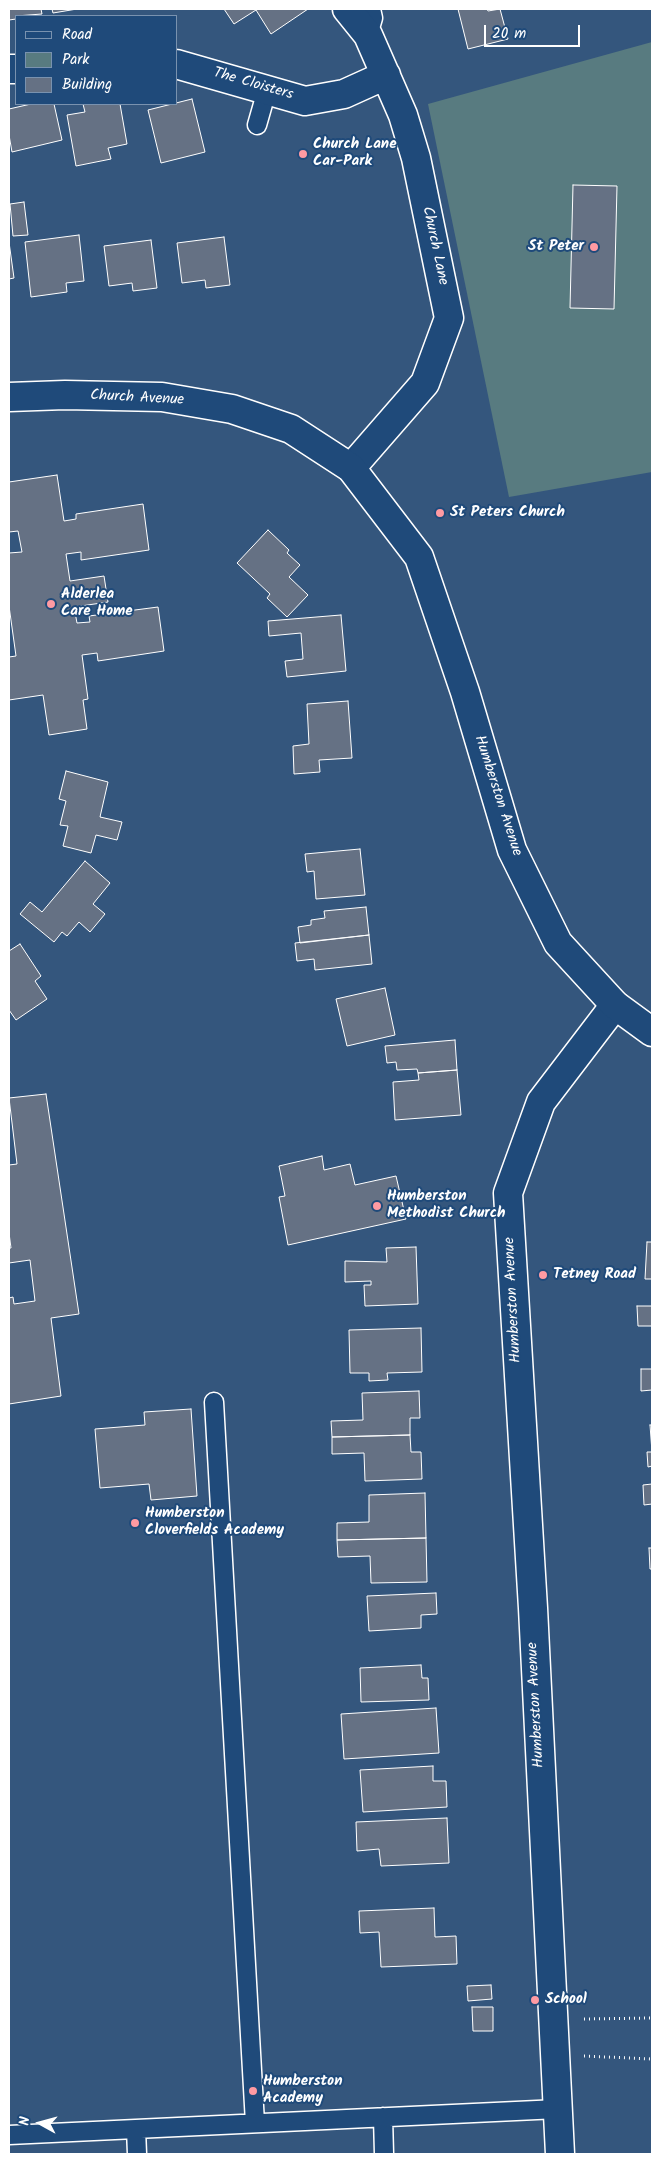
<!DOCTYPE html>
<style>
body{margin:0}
#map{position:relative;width:661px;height:2163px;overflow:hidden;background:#34567d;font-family:Kalam,sans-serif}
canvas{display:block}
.frame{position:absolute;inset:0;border:10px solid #fff;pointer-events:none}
.legend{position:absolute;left:15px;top:15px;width:162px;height:90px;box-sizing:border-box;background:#1f4a7a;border:1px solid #7992af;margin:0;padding:6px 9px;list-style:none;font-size:15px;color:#fff}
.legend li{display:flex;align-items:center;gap:10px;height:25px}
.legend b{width:25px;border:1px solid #7992af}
.north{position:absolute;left:15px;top:2098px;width:50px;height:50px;-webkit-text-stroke:4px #1f4a7a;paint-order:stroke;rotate:277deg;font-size:14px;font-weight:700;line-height:20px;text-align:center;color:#fff}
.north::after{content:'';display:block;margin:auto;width:18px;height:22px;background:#fff;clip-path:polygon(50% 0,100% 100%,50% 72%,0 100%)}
.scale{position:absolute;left:484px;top:25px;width:96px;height:22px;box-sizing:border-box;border:2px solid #fff;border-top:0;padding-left:6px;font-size:15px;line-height:18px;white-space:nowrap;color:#fff;-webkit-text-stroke:4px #1f4a7a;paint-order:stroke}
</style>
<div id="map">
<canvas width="661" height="2163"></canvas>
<div class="frame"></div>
<ul class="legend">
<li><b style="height:6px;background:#1f4a7a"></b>Road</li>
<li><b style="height:14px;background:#587b80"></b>Park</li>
<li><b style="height:14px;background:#657184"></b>Building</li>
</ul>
<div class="north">N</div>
<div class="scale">20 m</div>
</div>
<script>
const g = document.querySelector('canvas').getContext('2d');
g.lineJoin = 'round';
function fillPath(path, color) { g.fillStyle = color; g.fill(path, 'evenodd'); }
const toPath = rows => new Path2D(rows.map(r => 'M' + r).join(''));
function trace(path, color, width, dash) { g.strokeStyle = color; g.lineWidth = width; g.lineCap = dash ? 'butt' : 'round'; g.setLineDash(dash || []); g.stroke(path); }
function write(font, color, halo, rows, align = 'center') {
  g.font = font + ' Kalam,sans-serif'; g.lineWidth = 4; g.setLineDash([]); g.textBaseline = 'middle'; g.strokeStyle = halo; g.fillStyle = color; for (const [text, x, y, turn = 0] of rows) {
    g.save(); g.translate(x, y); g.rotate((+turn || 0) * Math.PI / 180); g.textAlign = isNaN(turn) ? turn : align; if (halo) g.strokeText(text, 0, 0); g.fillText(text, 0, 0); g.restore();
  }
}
fillPath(toPath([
 [652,42,652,472,509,497,428,104]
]), '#587b80');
const building = toPath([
 [9,9,41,9,42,14,16,16,16,19,9,20,9,9],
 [52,9,77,9,53,13,52,9],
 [224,9,308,9,271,34,256,10,234,24,224,9],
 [458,9,487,9,488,11,500,9,508,39,468,49,458,9],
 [192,99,205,152,161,163,148,110,192,99],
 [31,104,54,104,62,140,12,152,9,135,9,109,31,104],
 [83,104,120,104,127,144,108,148,111,159,76,166,67,115,85,112,83,104],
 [573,185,617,186,614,309,570,308,573,185],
 [24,202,28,235,13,236,10,204,24,202],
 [79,235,84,281,66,283,67,292,31,297,25,242,79,235],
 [224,237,230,285,206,288,205,280,182,283,177,243,224,237],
 [151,240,157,288,133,291,132,283,109,286,104,246,151,240],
 [9,242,14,278,9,279,9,242],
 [57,475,64,521,76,519,76,514,143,504,149,550,81,560,81,552,66,554,70,581,104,576,108,602,74,607,77,623,90,622,89,616,158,607,164,651,98,661,97,653,82,655,88,699,83,700,87,729,49,735,43,695,9,700,9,657,16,656,9,606,9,553,22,552,18,531,9,532,9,482,57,475],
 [268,530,289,550,287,553,300,565,289,577,308,595,287,617,267,598,270,594,237,563,268,530],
 [341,615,346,671,287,677,285,661,303,659,301,633,269,636,268,621,341,615],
 [348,701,352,758,319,760,320,772,294,774,293,746,309,744,307,704,348,701],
 [66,771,108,782,100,817,122,822,117,840,96,835,91,853,63,846,68,826,60,825,66,801,59,799,66,771],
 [360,849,365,895,316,899,314,871,307,872,305,854,360,849],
 [85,861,110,883,93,904,105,914,90,932,79,922,67,936,62,932,54,942,20,914,30,902,42,912,85,861],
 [366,907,369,935,300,943,298,927,311,925,311,920,325,918,324,911,366,907],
 [369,935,372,964,315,970,314,959,297,961,295,943,369,935],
 [20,944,41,976,35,981,47,999,16,1020,9,1010,9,951,20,944],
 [385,988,395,1035,347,1046,336,999,385,988],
 [455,1040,457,1070,418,1073,417,1069,397,1070,396,1062,387,1063,385,1046,455,1040],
 [457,1070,461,1115,395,1120,393,1082,419,1080,418,1073,457,1070],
 [46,1094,79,1314,51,1318,61,1396,9,1404,9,1298,13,1297,14,1304,35,1301,30,1260,9,1263,9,1248,11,1248,9,1233,9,1165,17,1164,9,1098,46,1094],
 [322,1156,324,1170,350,1164,355,1185,396,1176,406,1219,288,1245,279,1197,285,1196,279,1166,322,1156],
 [647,1242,652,1242,652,1279,645,1279,647,1242],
 [416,1247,418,1304,365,1306,364,1285,371,1285,371,1281,345,1282,345,1261,387,1262,386,1248,416,1247],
 [637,1306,652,1306,652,1326,638,1326,637,1306],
 [421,1328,422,1372,387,1373,388,1380,369,1381,369,1373,350,1373,349,1330,421,1328],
 [641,1369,652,1369,652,1390,641,1391,641,1369],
 [419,1391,420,1418,410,1418,410,1435,332,1437,331,1421,363,1420,362,1393,419,1391],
 [191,1409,197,1496,151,1500,149,1484,100,1488,95,1429,145,1425,144,1412,191,1409],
 [650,1425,652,1425,652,1466,648,1467,647,1452,652,1452,650,1425],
 [410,1435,411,1452,421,1452,422,1479,365,1481,364,1453,332,1454,332,1437,410,1435],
 [652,1484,652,1504,644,1505,643,1485,652,1484],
 [425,1493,426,1538,337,1540,337,1523,369,1522,369,1495,425,1493],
 [426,1538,427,1582,371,1583,370,1556,338,1557,337,1540,426,1538],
 [649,1548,652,1548,652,1569,650,1569,649,1548],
 [436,1593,437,1614,421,1615,421,1628,369,1631,367,1596,436,1593],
 [421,1665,422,1678,428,1678,429,1700,361,1702,360,1668,421,1665],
 [436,1708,439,1753,344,1759,341,1714,436,1708],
 [433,1766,433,1781,446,1781,447,1807,363,1812,360,1770,433,1766],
 [447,1818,449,1863,381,1866,379,1849,357,1851,356,1822,447,1818],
 [434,1908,435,1937,456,1936,457,1964,381,1967,379,1932,360,1933,359,1911,434,1908],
 [491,1985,492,1999,468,2001,467,1986,491,1985],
 [472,2007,493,2007,493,2031,473,2031,472,2007]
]);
fillPath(building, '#657184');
trace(building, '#fff', 1);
const lane = toPath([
 [368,35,373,18,371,9],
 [257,125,267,90],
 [214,1402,255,2123],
 [383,2117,384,2154],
 [136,2129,137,2154],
 [9,2135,558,2109]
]);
const street = toPath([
 [347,9,368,35,403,115,416,158,449,318,425,383,351,468],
 [176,64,305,101,344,94,386,75],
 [9,69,16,69]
]);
const secondary = toPath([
 [560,2154,533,1608,508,1193,541,1102,615,1005]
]);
const primary = toPath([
 [9,397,65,395,162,397,232,409,291,429,351,468,419,557,465,692,512,850,558,943,615,1005,652,1032]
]);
trace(lane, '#fff', 21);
trace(street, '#fff', 31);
trace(secondary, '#fff', 31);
trace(primary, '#fff', 31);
trace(toPath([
 [584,2019,652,2018],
 [584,2056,652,2059]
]), '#fff', 3, [1, 4]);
trace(lane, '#1f4a7a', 18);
trace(street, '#1f4a7a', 28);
trace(secondary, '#1f4a7a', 28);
trace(primary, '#1f4a7a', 28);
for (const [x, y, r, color] of [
 [303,154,5,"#ff9aa2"],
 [594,247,5,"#ff9aa2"],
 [440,513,5,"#ff9aa2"],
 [51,604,5,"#ff9aa2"],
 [377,1206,5,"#ff9aa2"],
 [543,1275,5,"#ff9aa2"],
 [135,1523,5,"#ff9aa2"],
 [535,2000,5,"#ff9aa2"],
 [253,2091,5,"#ff9aa2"]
]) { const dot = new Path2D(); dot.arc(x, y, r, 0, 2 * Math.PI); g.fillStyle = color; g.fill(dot); trace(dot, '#1f4a7a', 2); }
write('15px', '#fff', '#1f4a7a', [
 ["The Cloisters",253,85,16],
 ["Church Lane",434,246,78],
 ["Church Avenue",137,399,3],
 ["Humberston Avenue",497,796,72],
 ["Humberston Avenue",514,1300,-93],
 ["Humberston Avenue",537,1705,-93]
]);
write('bold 15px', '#fff', '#1f4a7a', [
 ["Church Lane",313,145],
 ["Car-Park",313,162],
 ["St Peter",584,247,"right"],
 ["St Peters Church",450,513],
 ["Alderlea",61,595],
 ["Care Home",61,612],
 ["Humberston",387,1197],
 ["Methodist Church",387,1214],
 ["Tetney Road",553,1275],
 ["Humberston",145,1514],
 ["Cloverfields Academy",145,1531],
 ["School",545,2000],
 ["Humberston",263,2082],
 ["Academy",263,2099]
], 'left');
</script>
